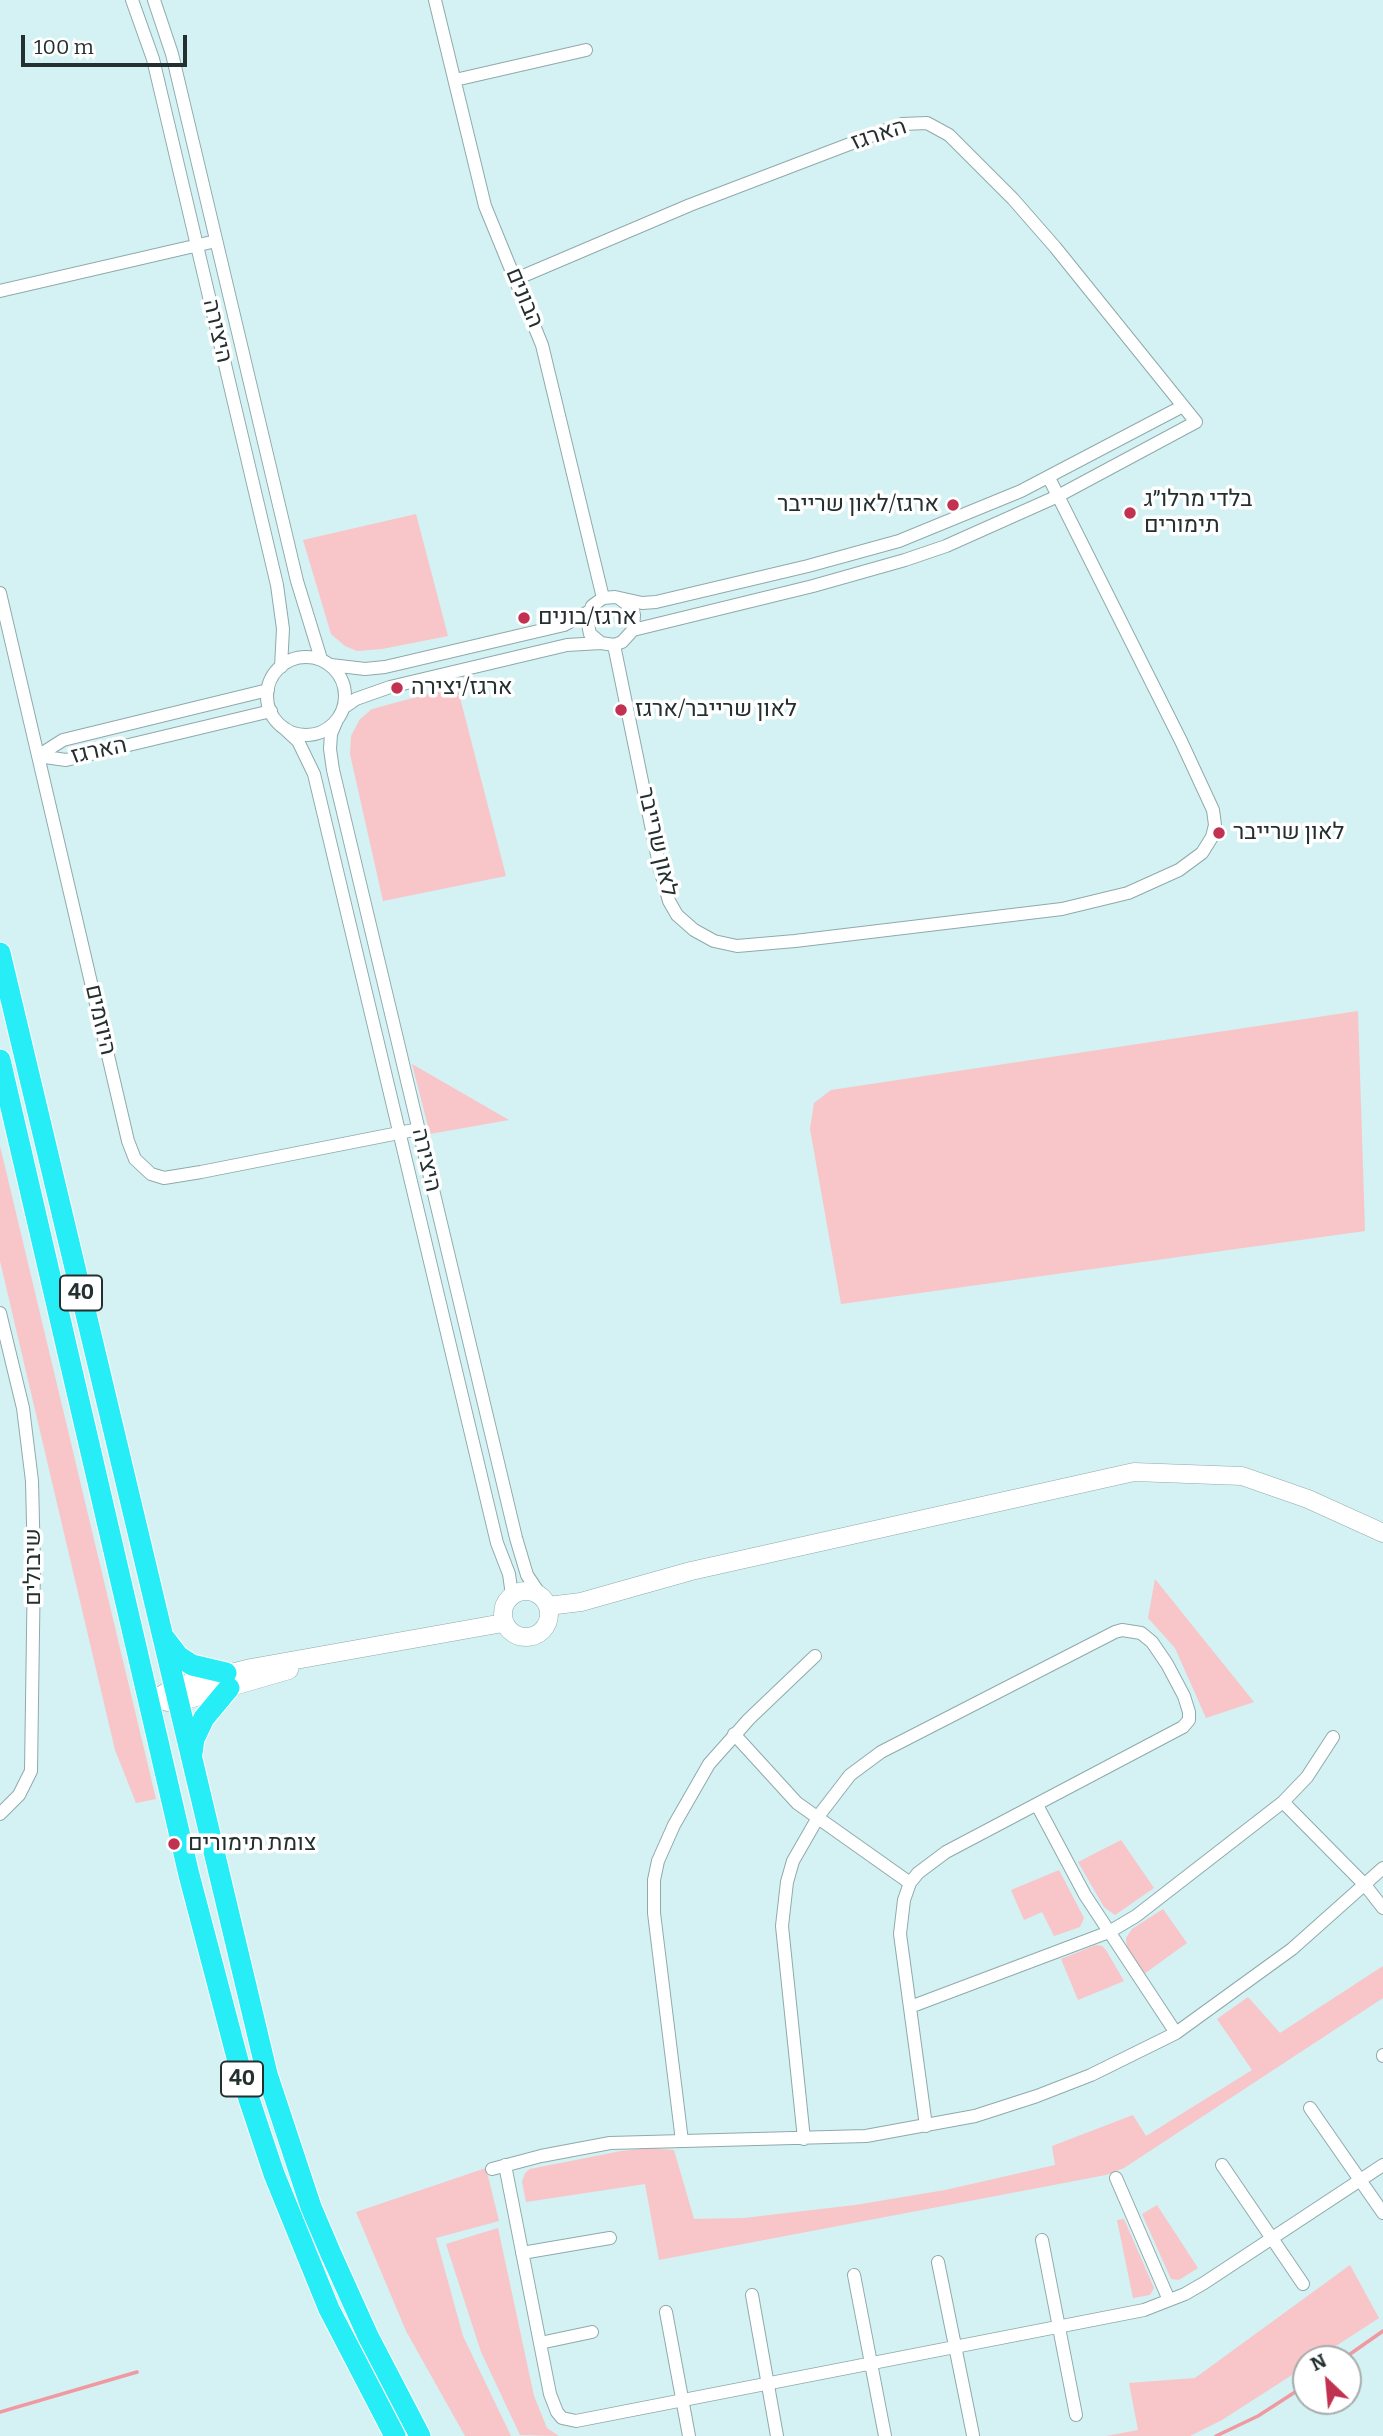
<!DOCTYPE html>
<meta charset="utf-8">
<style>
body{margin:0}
#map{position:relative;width:1383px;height:2436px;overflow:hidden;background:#d4f1f3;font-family:Bitter,serif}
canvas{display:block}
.north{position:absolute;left:1292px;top:2345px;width:70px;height:70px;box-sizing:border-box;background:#fff;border:2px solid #a7acac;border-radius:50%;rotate:334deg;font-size:19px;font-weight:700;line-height:28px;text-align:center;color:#242f2f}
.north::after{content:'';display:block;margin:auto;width:24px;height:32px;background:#c13150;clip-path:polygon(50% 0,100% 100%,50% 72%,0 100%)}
.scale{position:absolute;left:21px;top:35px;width:166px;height:32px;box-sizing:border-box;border:4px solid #242f2f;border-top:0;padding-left:9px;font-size:21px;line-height:24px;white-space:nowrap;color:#242f2f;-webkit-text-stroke:5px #fff;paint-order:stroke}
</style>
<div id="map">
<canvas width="1383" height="2436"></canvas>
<div class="north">N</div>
<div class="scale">100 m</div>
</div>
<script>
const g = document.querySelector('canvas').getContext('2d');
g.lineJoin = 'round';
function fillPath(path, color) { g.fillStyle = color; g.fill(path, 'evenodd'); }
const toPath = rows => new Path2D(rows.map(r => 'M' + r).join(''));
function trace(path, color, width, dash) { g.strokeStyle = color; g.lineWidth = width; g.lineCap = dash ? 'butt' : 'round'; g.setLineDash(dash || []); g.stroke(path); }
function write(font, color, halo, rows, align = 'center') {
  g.font = font + ' Bitter,Heebo,serif'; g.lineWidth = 7; g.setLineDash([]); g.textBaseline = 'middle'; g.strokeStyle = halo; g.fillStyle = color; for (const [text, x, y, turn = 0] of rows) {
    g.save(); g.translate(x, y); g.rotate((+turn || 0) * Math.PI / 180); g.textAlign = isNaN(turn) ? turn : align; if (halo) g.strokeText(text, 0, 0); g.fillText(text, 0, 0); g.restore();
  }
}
fillPath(toPath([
 [416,514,448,636,382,649,357,651,345,646,331,634,303,540],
 [457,686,506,876,383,901,350,754,351,736,360,719,372,709],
 [1358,1011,1365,1231,841,1304,810,1129,814,1103,831,1090],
 [412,1064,509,1120,430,1134],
 [0,1146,156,1799,136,1803,115,1750,0,1261],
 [1155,1579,1254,1702,1206,1718,1175,1648,1148,1618],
 [1121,1840,1154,1888,1115,1915,1104,1907,1078,1862],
 [1059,1870,1084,1918,1080,1927,1054,1936,1042,1912,1024,1920,1011,1890],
 [1163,1909,1187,1943,1144,1974,1127,1949,1126,1938,1132,1929],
 [1096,1945,1102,1946,1106,1950,1124,1981,1078,2000,1061,1959],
 [1383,1966,1383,1998,1124,2168,1106,2175,659,2260,645,2184,526,2202,522,2182,525,2173,530,2169,621,2151,650,2148,674,2150,694,2219,744,2218,855,2205,945,2190,1055,2165,1052,2146,1133,2115,1146,2136,1252,2070,1217,2019,1248,1997,1280,2033],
 [486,2168,499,2221,436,2238,463,2336,511,2436,465,2436,406,2331,356,2212],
 [1157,2205,1198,2268,1179,2280,1171,2279,1142,2214],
 [1124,2219,1154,2288,1150,2295,1133,2298,1117,2220],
 [498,2228,534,2396,547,2428,559,2436,520,2435,481,2352,446,2244],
 [1350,2265,1379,2318,1316,2359,1306,2359,1306,2366,1222,2420,1190,2436,1106,2436,1138,2430,1129,2383,1195,2378]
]), '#f8c5c9');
trace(toPath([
 [1343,2359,1383,2331],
 [0,2412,137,2372],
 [1216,2436,1258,2416,1306,2385]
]), '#f099a1', 3.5);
const street = toPath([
 [132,0,153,59,277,585,283,629,281,667],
 [154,0,172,54,297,581,321,659],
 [435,0,485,206,542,345,603,598],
 [455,80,586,50],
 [516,279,690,205,902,124,927,123,949,135,1013,199,1055,247,1196,422,1058,496,946,546,905,560,813,586,633,630],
 [0,291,216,241],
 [0,593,128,1141,135,1159,151,1174,164,1178,201,1172,419,1129],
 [620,599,632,608,634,615,633,630,622,642,614,645,601,643,590,634,587,619,592,606,603,598,615,597,642,603,656,602,808,566,899,541,1021,491,1183,406],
 [614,645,660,869,669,901,677,915,694,930,714,941,737,946,795,941,1062,909,1128,893,1179,870,1202,853,1212,837,1215,825,1213,810,1181,741,1049,478],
 '267 696a39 39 0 1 1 78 0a39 39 0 1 1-78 0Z',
 [331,665,365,669,385,667,564,625,588,612],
 [343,708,356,699,390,687,567,645,601,643],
 [337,720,331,734,330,749,333,770,516,1538,527,1575,541,1596],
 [284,728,298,741,314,774,497,1543,509,1574,512,1595],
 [38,756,63,740,268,690],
 [38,756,66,760,271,711],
 [0,1313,23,1408,32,1481,34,1564,31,1771,19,1795,0,1814],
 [734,1734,797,1803,910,1883],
 [1283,1802,1365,1885,1383,1908],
 [1037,1805,1085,1895,1176,2033],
 [910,2007,1109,1932,1136,1916,1283,1802,1307,1777,1333,1737],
 [1383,2055,1383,2056],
 [1310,2108,1383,2213],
 [804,2139,782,1926,787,1882,793,1861,820,1814,850,1775,881,1752,1115,1632,1122,1630,1141,1633,1152,1642,1167,1664,1184,1696,1189,1712,1189,1720,1183,1727,946,1852,918,1873,910,1883,904,1900,900,1934,926,2126],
 [682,2141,654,1913,654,1880,658,1861,674,1825,709,1764,749,1719,815,1656],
 [505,2165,550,2394,557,2412,562,2418,576,2421,1144,2310,1185,2294,1204,2283,1383,2165],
 [1222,2165,1303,2284],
 [492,2169,541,2156,610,2143,866,2136,975,2116,1037,2096,1091,2075,1176,2033,1292,1949,1383,1868],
 [1116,2178,1169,2300],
 [1042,2240,1076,2415],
 [522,2253,610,2238],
 [938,2262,973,2435],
 [854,2275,885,2436],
 [752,2295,777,2436],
 [666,2312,689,2436],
 [540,2343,592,2332]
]);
const secondary = toPath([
 '503 1614a23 23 0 1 1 46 0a23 23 0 1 1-46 0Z',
 [548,1606,581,1602,691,1571,1134,1472,1242,1476,1308,1499,1383,1533],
 [150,1702,175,1687,251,1668,503,1623],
 [167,1702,179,1702,289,1670]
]);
const highway = toPath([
 [0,953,267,2074,311,2207,331,2254,368,2336,420,2436],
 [0,1060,189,1875,244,2084,274,2174,329,2309,395,2436],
 [165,1639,178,1656,192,1665,226,1673],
 [192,1753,194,1739,204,1718,229,1688]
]);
trace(street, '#8faaab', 14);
trace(secondary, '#8faaab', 19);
trace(highway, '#fff', 23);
trace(street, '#fff', 12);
trace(secondary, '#fff', 18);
trace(highway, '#26edf6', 21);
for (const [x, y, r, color] of [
 [953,505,7,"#c13150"],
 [1130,513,7,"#c13150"],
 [524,618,7,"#c13150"],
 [397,688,7,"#c13150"],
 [621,710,7,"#c13150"],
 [1219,833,7,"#c13150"],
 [174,1844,7,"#c13150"]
]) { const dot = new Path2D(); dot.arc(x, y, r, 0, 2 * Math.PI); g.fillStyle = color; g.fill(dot); trace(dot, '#fff', 2.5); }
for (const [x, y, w] of [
 [81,1293,42],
 [242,2079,42]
]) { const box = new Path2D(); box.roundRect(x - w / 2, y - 17.5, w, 35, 5); g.fillStyle = '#fff'; g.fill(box); trace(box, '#242f2f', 2); }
write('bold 21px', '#242f2f', null, [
 ["40",81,1293],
 ["40",242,2079]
]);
write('23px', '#242f2f', '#fff', [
 ["הארגז",879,135,-18],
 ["הבונים",524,298,67],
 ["היצירה",217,331,77],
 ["הארגז",99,751,-12],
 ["לאון שרייבר",657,842,77],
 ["היוזמים",100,1020,77],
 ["היצירה",426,1160,77],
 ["שיבולים",34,1567,-90]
]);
write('23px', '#242f2f', '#fff', [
 ["בלדי מרלו״ג",1144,500],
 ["תימורים",1144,526],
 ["ארגז/לאון שרייבר",939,505,"right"],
 ["ארגז/בונים",538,618],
 ["ארגז/יצירה",411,688],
 ["לאון שרייבר/ארגז",635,710],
 ["לאון שרייבר",1233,833],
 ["צומת תימורים",188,1844]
], 'left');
</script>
